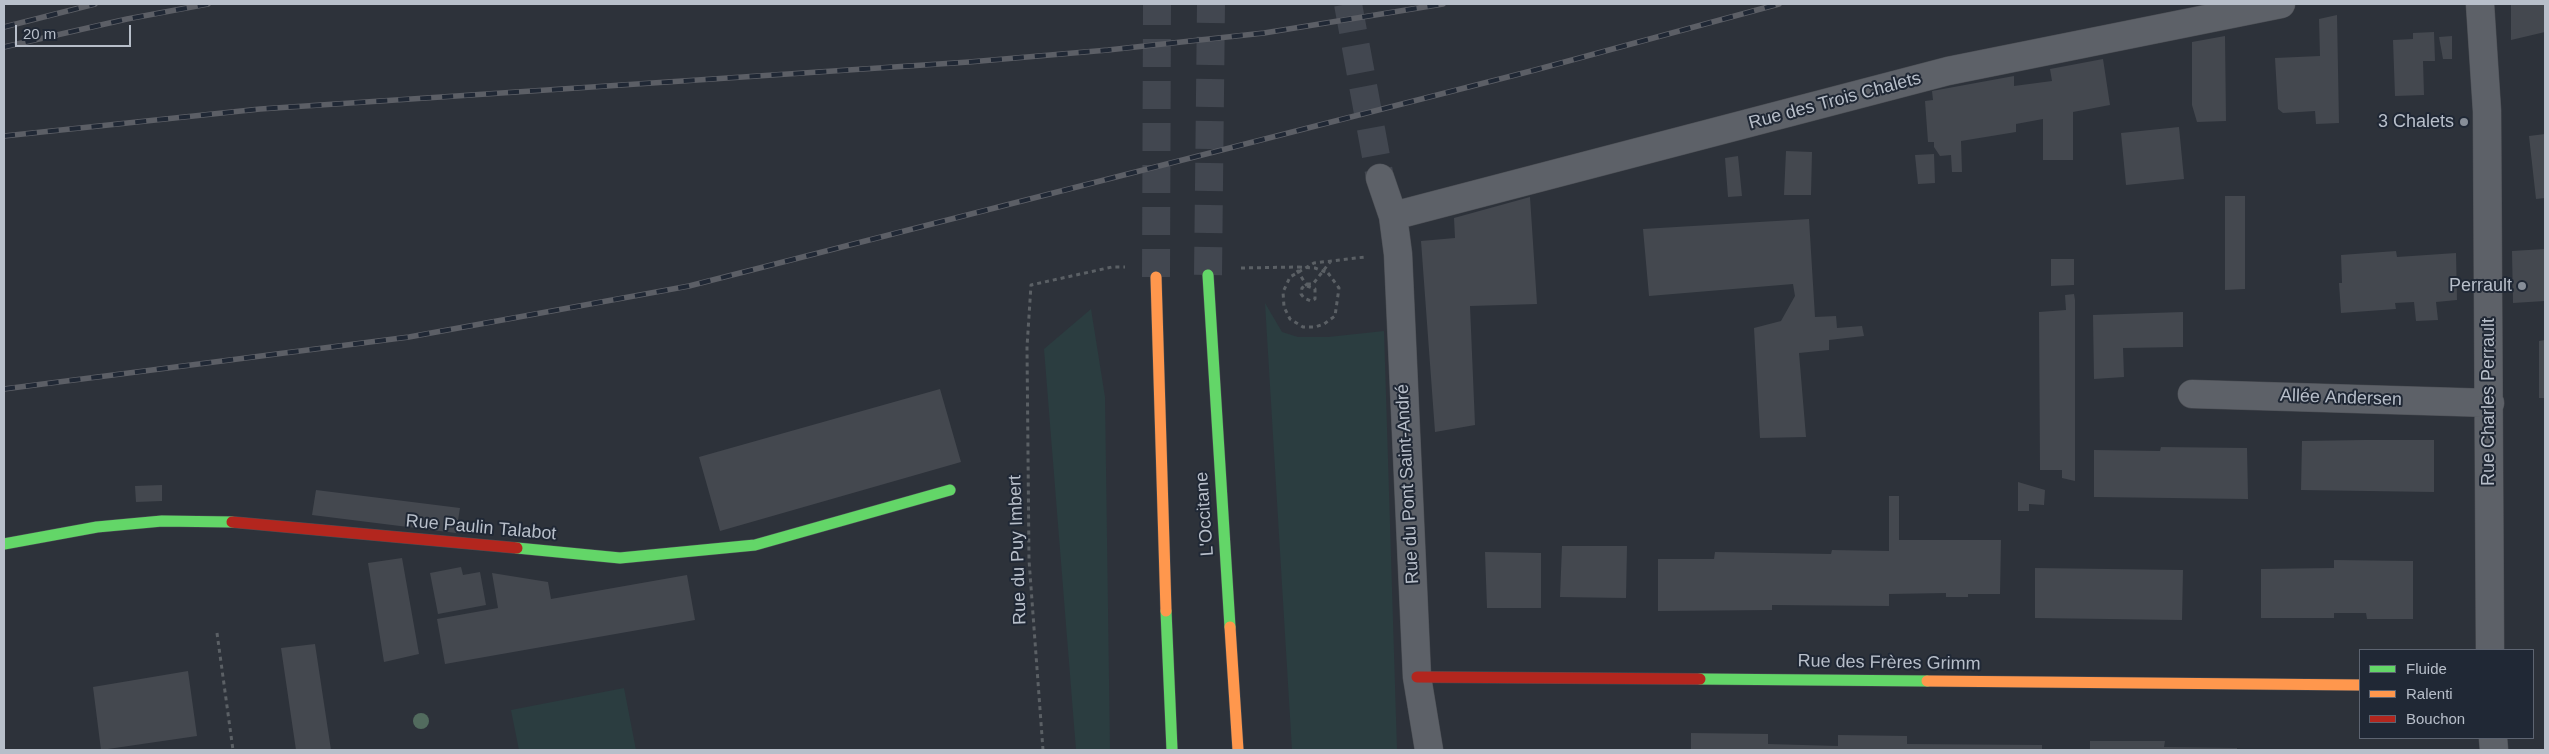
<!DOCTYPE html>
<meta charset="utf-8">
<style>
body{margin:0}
#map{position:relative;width:2549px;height:754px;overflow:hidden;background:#2d323a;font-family:Helvetica,sans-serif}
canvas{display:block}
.frame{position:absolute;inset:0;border:5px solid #b8bfca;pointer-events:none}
.legend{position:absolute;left:2359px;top:649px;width:175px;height:90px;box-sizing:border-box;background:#202835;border:1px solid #5d6471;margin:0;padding:6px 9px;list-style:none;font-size:15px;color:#b8bfca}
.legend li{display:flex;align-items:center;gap:10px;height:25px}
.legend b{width:25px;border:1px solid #5d6471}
.scale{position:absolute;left:15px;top:25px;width:116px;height:22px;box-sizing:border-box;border:2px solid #b8bfca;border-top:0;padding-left:6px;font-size:15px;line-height:18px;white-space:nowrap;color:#b8bfca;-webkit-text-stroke:4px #202835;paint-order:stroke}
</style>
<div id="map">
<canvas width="2549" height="754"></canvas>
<div class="frame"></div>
<ul class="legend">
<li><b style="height:6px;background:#63d668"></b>Fluide</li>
<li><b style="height:6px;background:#ff974d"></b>Ralenti</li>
<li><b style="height:6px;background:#b3261e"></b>Bouchon</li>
</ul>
<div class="scale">20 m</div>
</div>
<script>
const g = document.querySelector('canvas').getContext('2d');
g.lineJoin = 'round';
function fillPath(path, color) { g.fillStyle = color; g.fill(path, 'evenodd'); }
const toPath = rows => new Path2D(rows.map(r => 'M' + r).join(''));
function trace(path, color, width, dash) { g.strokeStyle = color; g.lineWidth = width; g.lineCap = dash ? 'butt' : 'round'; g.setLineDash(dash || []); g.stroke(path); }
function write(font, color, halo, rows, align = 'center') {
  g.font = font + ' Helvetica,sans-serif'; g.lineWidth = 4; g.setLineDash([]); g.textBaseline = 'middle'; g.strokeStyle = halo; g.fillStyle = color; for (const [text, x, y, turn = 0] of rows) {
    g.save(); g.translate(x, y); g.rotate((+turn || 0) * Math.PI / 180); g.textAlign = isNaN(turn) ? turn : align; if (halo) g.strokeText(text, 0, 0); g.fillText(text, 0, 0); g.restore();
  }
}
fillPath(toPath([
 [1265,303,1282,332,1298,337,1328,337,1384,331,1397,750,1292,750],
 [1091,309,1105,397,1110,750,1076,750,1044,349],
 [624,688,636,750,519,750,511,710]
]), '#2b3d40');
fillPath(toPath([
 [2511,4,2545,4,2545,32,2511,40],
 [2337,15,2339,123,2316,124,2315,111,2283,113,2278,109,2275,58,2320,56,2319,19],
 [2434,32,2435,61,2423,61,2424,95,2395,96,2393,40,2413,39,2413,33],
 [2225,36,2226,121,2197,122,2192,105,2192,42],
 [2452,36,2452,59,2443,59,2439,37],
 [2103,59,2110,105,2073,112,2073,160,2043,160,2043,119,2016,124,2016,132,1961,141,1962,172,1952,172,1951,155,1940,156,1934,147,1934,142,1928,142,1925,101,1933,100,1932,91,2014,76,2014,86,2052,81,2050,69],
 [2179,127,2184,179,2126,185,2121,133],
 [2545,134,2545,198,2536,199,2529,136],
 [1786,151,1812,152,1811,195,1784,195],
 [1934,154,1935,183,1918,184,1915,155],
 [1738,156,1742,196,1728,197,1725,158],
 [2225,196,2245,196,2245,289,2225,290],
 [1530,197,1537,304,1470,306,1475,425,1435,432,1421,241,1455,238,1454,218],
 [1809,219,1815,317,1836,316,1837,328,1862,326,1864,336,1829,340,1829,350,1799,353,1806,437,1760,438,1754,328,1781,321,1795,296,1793,284,1649,296,1643,229],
 [2545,249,2545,301,2513,303,2512,251],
 [2396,251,2397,257,2456,253,2457,300,2436,302,2438,320,2416,321,2414,302,2395,303,2396,309,2341,313,2339,283,2342,283,2341,255],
 [2051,259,2074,259,2074,285,2051,286],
 [2074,294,2075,300,2075,481,2062,478,2062,470,2040,470,2039,312,2066,310,2065,295],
 [2183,312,2183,347,2123,348,2124,377,2094,379,2093,315],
 [2545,340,2545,398,2539,398,2539,341],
 [940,389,961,462,720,531,699,457],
 [2364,440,2434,440,2434,492,2301,490,2302,441],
 [2161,447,2247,448,2248,499,2094,497,2094,450,2160,451],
 [2018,482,2045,490,2044,505,2029,504,2029,511,2018,511],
 [162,485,162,501,136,502,135,486],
 [316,490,460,508,456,533,312,515],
 [1889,496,1899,496,1899,540,2001,540,2000,594,1968,594,1968,597,1946,597,1946,593,1889,594,1889,606,1772,605,1772,610,1658,611,1658,559,1714,559,1715,552,1831,554,1832,550,1889,551],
 [1562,546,1627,546,1626,598,1560,597],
 [1485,552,1541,553,1541,608,1487,608],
 [402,558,419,654,384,662,368,563],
 [2334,560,2413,561,2413,619,2367,619,2366,613,2334,613,2334,618,2261,618,2261,569,2334,568],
 [461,567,463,575,480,572,486,605,438,614,430,573],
 [2035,568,2183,570,2182,620,2035,618],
 [492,573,548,582,551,599,687,575,695,620,445,664,437,619,498,608],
 [315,644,331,750,296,750,281,648],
 [188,671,197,736,101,750,93,687],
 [1691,733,1768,734,1768,744,1838,746,1838,735,1907,736,1907,744,2042,745,2042,750,1691,750],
 [2090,741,2165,741,2164,747,2237,748,2237,750,2090,750]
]), '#44484f');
trace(toPath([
 [1348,4,1380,178]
]), '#424750', 28, [28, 14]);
trace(toPath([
 [1208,275,1211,4],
 [1156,277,1157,4]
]), '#424750', 28, [28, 14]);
const street = toPath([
 [2480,4,2487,111,2490,650],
 [1380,178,1393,216,1398,254,1417,677,1429,750],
 [1393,216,1948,71,2281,4],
 [2192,394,2490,403],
 [2493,738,2494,750]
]);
const fast = toPath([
 [1208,275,1230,627],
 [4,544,97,527,162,521,232,522],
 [517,548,620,558,755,545,950,490],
 [1166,611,1172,750],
 [1700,679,1927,681]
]);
const slow = toPath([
 [1156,277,1166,611],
 [1230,627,1238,750],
 [1927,681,2360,685]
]);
const jam = toPath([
 [232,522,517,548],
 [1417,677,1700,679]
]);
trace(street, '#4b4e54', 29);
trace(fast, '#4b4e54', 12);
trace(slow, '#4b4e54', 12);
trace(jam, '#4b4e54', 12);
trace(toPath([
 [1241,268,1298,267],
 [1328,273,1339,288,1335,316,1324,324,1315,327,1303,327,1290,319,1284,307,1283,292,1290,277,1314,263,1365,257],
 [1307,286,1315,289,1315,299,1311,301,1304,298,1301,294,1302,288,1307,284,1313,284,1330,262],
 [217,633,233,750],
 [1043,750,1029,560,1027,347,1031,285,1112,267,1125,267]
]), '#5b6065', 3, [4, 4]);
trace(street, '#5d6168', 28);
trace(fast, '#63d668', 11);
trace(slow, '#ff974d', 11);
trace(jam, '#b3261e', 11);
const rail = toPath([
 [4,27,95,4],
 [4,47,127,19,208,4],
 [4,136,260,109,969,62,1108,50,1264,33,1443,4],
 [4,389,409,337,689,286,1535,70,1779,4]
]);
trace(rail, '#5c5f66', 5.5);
trace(rail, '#202835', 4, [11]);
trace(toPath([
 [1298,267,1315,268,1328,273],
 [1297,270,1307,286]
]), '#5b6065', 3, [4, 4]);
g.fillStyle = '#526b5e';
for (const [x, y] of [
 [421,721]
]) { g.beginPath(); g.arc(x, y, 8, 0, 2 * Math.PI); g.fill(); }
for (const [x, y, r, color] of [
 [2464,122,5,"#878e98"],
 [2522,286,5,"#878e98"]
]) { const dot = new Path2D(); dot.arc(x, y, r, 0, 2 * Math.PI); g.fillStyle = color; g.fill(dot); trace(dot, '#202835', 2); }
write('18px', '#b8bfca', '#202835', [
 ["Rue des Trois Chalets",1835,101,-15],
 ["Allée Andersen",2341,398,2],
 ["Rue Charles Perrault",2489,402,-90],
 ["Rue du Pont Saint-André",1408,484,-93],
 ["L'Occitane",1205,514,-94],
 ["Rue Paulin Talabot",481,528,5],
 ["Rue du Puy Imbert",1018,550,-92],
 ["Rue des Frères Grimm",1889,663,1]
]);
write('18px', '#b8bfca', '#202835', [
 ["3 Chalets",2454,122],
 ["Perrault",2512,286]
], 'right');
</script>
